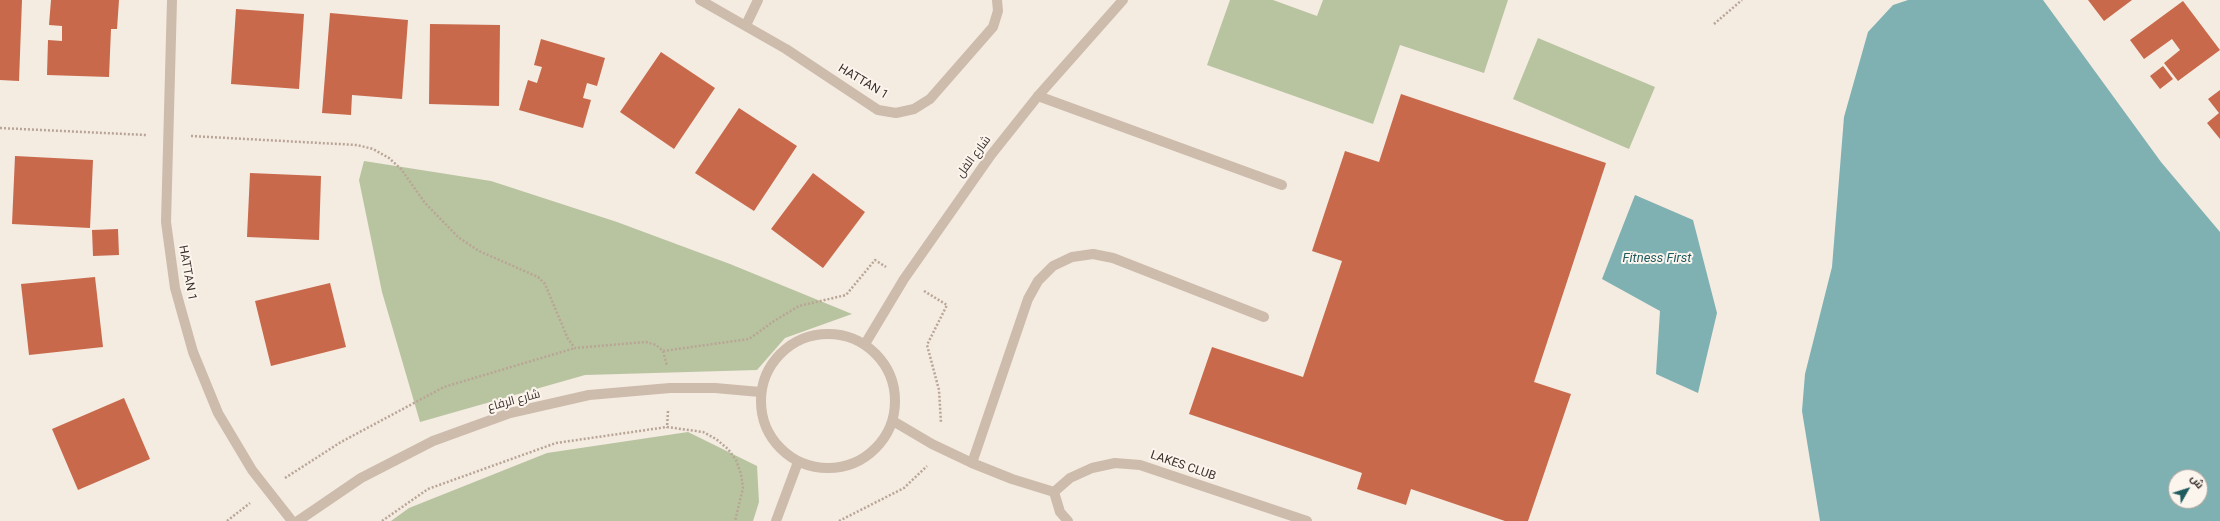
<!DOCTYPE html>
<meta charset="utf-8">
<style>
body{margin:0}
#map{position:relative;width:2220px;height:521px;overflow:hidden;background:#f4ebe1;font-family:Roboto,Cairo,sans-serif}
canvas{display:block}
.north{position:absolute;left:2168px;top:469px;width:40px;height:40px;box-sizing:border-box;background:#fbf5ee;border:1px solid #aea6a0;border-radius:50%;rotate:51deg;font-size:11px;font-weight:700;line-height:16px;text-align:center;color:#3b302b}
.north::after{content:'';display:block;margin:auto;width:14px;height:18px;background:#1f5a5e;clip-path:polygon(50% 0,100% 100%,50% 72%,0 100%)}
</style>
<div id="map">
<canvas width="2220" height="521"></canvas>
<div class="north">ش</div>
</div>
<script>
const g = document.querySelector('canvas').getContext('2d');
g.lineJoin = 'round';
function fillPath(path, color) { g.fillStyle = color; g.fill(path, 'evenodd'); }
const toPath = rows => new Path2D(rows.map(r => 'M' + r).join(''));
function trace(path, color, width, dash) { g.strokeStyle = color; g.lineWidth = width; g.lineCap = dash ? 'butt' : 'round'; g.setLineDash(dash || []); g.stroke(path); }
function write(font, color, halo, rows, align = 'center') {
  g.font = font + ' Roboto,Cairo,sans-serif'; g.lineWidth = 4; g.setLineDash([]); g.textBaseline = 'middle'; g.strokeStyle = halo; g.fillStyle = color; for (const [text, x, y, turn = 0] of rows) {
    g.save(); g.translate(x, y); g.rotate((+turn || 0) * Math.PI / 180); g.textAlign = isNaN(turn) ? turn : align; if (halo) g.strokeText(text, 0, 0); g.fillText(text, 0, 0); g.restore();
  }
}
fillPath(toPath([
 [1230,0,1273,0,1317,16,1323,0,1508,0,1484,73,1400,45,1373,124,1207,65],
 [1538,38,1655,87,1629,149,1513,99],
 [364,161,491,181,617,222,730,264,852,314,785,338,757,370,585,375,420,422,382,292,359,180],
 [688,432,757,466,759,502,753,521,391,521,409,508,547,453]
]), '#b8c4a0');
fillPath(toPath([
 [1908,0,2043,0,2161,162,2220,232,2220,521,1820,521,1802,411,1805,374,1832,267,1844,117,1868,32,1893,5],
 [2176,477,2200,477,2200,501,2176,501],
 [1635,195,1693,220,1717,313,1698,393,1656,374,1660,311,1602,279]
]), '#7fb0b2');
fillPath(toPath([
 [0,0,22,0,19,81,0,80],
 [51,0,119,0,117,29,111,29,109,77,47,75,48,40,62,41,62,26,49,25],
 [2088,0,2132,0,2104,21],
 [2183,1,2220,50,2178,81,2164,63,2180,50,2172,39,2144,59,2130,40],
 [236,9,304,14,299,89,231,84],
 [330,13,408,20,402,99,352,95,351,115,322,113],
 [430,24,500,25,499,106,429,104],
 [541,39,605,58,597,86,587,83,583,98,591,100,583,128,519,110,528,80,537,83,542,67,534,65],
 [661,52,715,88,674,149,620,112],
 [2163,66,2173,79,2160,89,2150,76],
 [2220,90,2220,139,2207,123,2219,113,2208,99],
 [1401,94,1606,163,1534,382,1571,394,1528,521,1505,521,1411,489,1406,505,1357,489,1362,473,1189,414,1212,347,1303,377,1342,261,1312,251,1345,151,1379,162],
 [739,108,797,146,754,211,695,173],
 [15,156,93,160,90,228,12,224],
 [250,173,321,176,319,240,247,237],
 [813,173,865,212,823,268,771,229],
 [118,229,119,255,93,256,92,230],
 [95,277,103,347,29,355,21,284],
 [330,283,346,347,271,366,255,301],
 [124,398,150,459,78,490,52,429]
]), '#c8694b');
trace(toPath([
 [1714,24,1742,0],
 [0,128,146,135],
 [191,136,357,145,373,149,389,158,401,169,425,203,458,237,479,251,538,277,545,284,568,339,575,348,646,342,656,345,663,351,667,366],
 [924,291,947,305,927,345,939,390,941,423],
 [663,351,749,339,774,321,799,306,846,295,875,260,886,267],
 [668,411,667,427,703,432,716,439,728,449,736,460,741,474,743,488,735,521],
 [285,478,341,442,444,387,575,348],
 [227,521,250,503],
 [382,521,428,489,556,443,667,427],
 [839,521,904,488,927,466]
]), '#b9a596', 2.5, [2, 2]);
trace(toPath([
 [1038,96,1282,185],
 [893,421,932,444,972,463,1012,479,1054,492],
 [972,463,1028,299,1038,281,1053,266,1072,257,1093,254,1113,258,1264,317],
 [1068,521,1060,512,1054,492,1070,478,1092,468,1115,463,1140,465,1307,521]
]), '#cdbbac', 10);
trace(toPath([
 [172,0,166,222,175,288,193,352,218,413,252,470,292,521],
 [700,0,786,49,878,110,896,113,914,109,930,99,993,27,998,11,997,0],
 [746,25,758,0],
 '761 401a67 67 0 1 1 134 0a67 67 0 1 1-134 0Z',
 [865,344,904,279,991,155,1038,96,1123,0],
 [298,521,361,478,433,441,510,413,589,395,670,388,715,388,760,392],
 [776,521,798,462]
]), '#cdbbac', 10);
write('12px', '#3b302b', '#fbf5ee', [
 ["HATTAN 1",863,82,31],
 ["شارع الفل",974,157,-53],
 ["HATTAN 1",187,273,80],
 ["شارع الرفاع",514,401,-15],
 ["LAKES CLUB",1183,466,19]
]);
write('italic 13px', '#1f5a5e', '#fbf5ee', [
 ["Fitness First",1657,259]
]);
</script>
